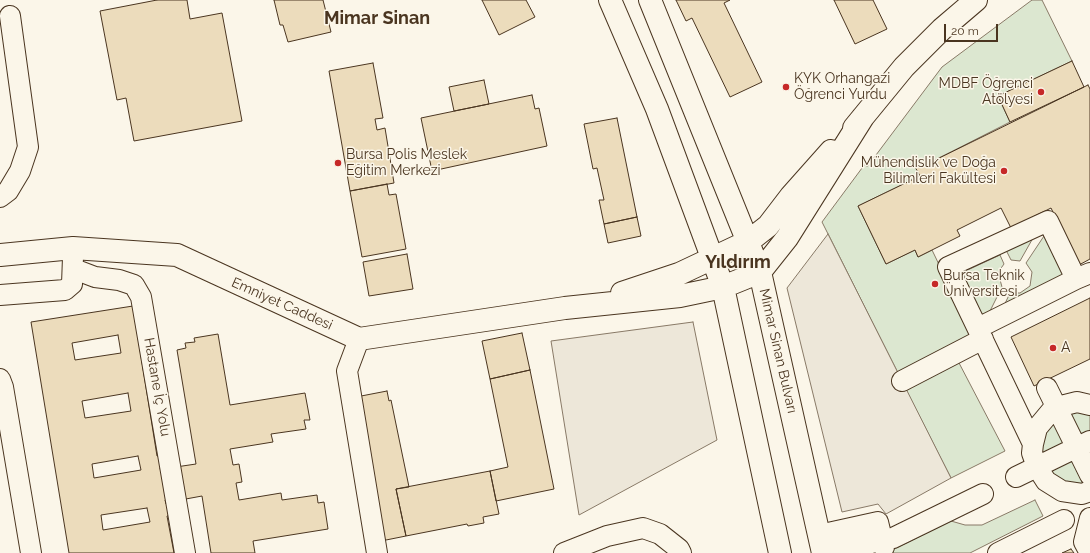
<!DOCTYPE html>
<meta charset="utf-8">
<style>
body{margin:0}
#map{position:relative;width:1090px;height:553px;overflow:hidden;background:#fbf6e9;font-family:Raleway,sans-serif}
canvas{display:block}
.scale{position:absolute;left:944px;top:24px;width:54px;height:18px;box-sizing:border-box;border:2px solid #4a3520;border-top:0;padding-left:5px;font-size:12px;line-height:14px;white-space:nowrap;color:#4a3520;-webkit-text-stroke:3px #fbf6e9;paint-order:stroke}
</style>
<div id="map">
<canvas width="1090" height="553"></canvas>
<div class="scale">20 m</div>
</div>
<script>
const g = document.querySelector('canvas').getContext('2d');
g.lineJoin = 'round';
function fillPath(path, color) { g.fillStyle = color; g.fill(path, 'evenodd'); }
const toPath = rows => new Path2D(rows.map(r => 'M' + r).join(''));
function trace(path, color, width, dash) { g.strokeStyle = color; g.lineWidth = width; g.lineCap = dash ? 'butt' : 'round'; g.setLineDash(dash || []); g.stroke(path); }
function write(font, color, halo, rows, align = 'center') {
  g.font = font + ' Raleway,sans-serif'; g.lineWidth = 3; g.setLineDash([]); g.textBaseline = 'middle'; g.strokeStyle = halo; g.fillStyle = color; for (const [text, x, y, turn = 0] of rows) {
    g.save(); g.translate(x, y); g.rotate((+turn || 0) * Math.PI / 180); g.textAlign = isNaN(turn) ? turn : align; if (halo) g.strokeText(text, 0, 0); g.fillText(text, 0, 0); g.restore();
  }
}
const green = toPath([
 [1032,0,1042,0,1072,61,998,96,1010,122,929,163,927,159,915,165,920,176,858,206,886,264,915,250,918,257,932,250,974,337,899,375,822,222,865,164,867,167,942,67,1032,0],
 [1048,230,1070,275,1000,314,1010,293,1020,293,1030,286,1032,272,1026,263,1048,230],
 [1033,238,1020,261,1011,260,1006,250,1033,238],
 [1000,255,1004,264,999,271,999,276,1002,287,986,319,982,321,959,274,1000,255],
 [958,361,1005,451,951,478,905,388,958,361],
 [1066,411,1090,412,1090,435,1080,440,1066,411],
 [1054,417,1068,445,1040,459,1039,439,1054,417],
 [1074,456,1089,486,1072,488,1045,470,1074,456],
 [1035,500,1043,516,970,553,893,553,892,550,951,521,965,525,982,525,1035,500]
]);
fillPath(green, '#dce7d0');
trace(green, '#887966', 1);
const parking = toPath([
 [828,234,951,478,886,514,878,504,842,512,787,288,828,234],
 [693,322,717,440,579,515,551,341,693,322]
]);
fillPath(parking, '#ede7d9');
trace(parking, '#887966', 1);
const building = toPath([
 [157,0,187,0,190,19,222,13,242,121,134,141,126,98,117,100,100,11,157,0],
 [274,0,323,0,331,32,288,42,283,25,280,25,274,0],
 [482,0,526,0,535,17,499,35,482,0],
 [676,0,730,0,724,3,762,82,730,97,692,18,686,21,676,0],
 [834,0,873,0,887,29,855,44,834,0],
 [1072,61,1084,87,1010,122,998,96,1072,61],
 [373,63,383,118,375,119,377,130,385,128,394,183,350,191,329,71,373,63],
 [484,80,489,104,454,111,449,87,484,80],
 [1088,85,1090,89,1090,259,1079,265,1051,208,1011,228,1001,208,957,230,960,236,918,257,915,250,886,264,858,206,920,176,914,165,927,159,929,163,1088,85],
 [532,95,535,109,539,108,547,146,432,171,421,118,532,95],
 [617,118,637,217,604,224,599,200,604,200,597,168,593,169,584,124,617,118],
 [387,184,389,195,396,194,406,249,362,257,350,191,387,184],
 [637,217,641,236,608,243,604,224,637,217],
 [407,254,413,289,369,296,363,262,407,254],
 [1090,298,1090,359,1034,386,1011,337,1090,298],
 [133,306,157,456,161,456,163,468,160,468,161,472,170,470,169,468,196,464,177,350,186,348,185,343,195,342,194,338,218,334,230,405,305,393,310,420,304,420,306,429,271,434,273,442,230,449,233,465,239,464,242,482,236,483,239,500,281,493,282,500,317,495,318,503,324,502,328,529,253,541,255,553,211,553,202,496,175,501,175,498,165,500,166,504,169,503,171,515,167,516,174,553,69,553,31,322,133,306],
 [118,335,121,353,75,360,72,343,118,335],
 [128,393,131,411,85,418,82,401,128,393],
 [138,456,141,470,94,478,92,464,138,456],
 [147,508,150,522,103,530,101,515,147,508],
 [522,333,530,370,490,379,482,341,522,333],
 [530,370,554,489,496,501,490,471,508,467,490,379,530,370],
 [387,391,389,401,391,400,409,487,396,489,406,536,381,541,356,397,387,391],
 [490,471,499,514,483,517,484,523,468,526,467,524,406,536,396,489,490,471],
 [1071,549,1074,553,1062,553,1071,549]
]);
fillPath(building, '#ecdcbc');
trace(building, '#4a3520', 1);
const minor = toPath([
 [0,197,8,191,20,171,28,147,10,16],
 [74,269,95,277,119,280,134,285,141,297,185,553],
 [0,295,65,290,72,284,73,257],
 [978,328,1076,279],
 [359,339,347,371,377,553],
 [0,379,3,387,31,553],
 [902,381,983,339],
 [1047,388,1090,475],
 [1090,405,1077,402,1061,406,1052,410,1037,428,1033,444,1032,453,1037,467,1046,481,1062,491,1082,494,1090,491],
 [1033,444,948,267,1048,221,1076,279,1090,273],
 [1016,477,1090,441],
 [819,535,878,522,884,547],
 [564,553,607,536,643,528,660,534,679,549,681,553],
 [828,553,893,538,983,494],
 [998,553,1064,520],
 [1090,553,1084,542,1090,518]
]);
const major = toPath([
 [610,0,657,109,723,287,780,553],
 [650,0,760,272,823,553],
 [854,128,904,67,942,29,976,0],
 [0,255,73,248,177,255,359,339,565,308,680,296,723,287,760,272,787,238,863,117],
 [622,293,679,274,749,241,768,226,791,196,831,151]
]);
trace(minor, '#4a3520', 22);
trace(major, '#4a3520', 24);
trace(minor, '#fbf6e9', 20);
trace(major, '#fbf6e9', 22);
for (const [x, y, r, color] of [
 [786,87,4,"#c62828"],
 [1041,92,4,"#c62828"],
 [338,163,4,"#c62828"],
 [1004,171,4,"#c62828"],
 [935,284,4,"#c62828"],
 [1053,348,4,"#c62828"]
]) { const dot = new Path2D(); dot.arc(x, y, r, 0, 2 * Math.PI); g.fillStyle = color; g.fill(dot); trace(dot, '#fbf6e9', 1.5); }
write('14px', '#4a3520', '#fbf6e9', [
 ["KYK Orhangazi",794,79],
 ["Öğrenci Yurdu",794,95],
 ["MDBF Öğrenci",1033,84,"right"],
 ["Atölyesi",1033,100,"right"],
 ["Bursa Polis Meslek",346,155],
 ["Eğitim Merkezi",346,171],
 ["Mühendislik ve Doğa",996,163,"right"],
 ["Bilimleri Fakültesi",996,179,"right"],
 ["Bursa Teknik",943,276],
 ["Üniversitesi",943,292],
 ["A",1061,348]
], 'left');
write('14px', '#4a3520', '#fbf6e9', [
 ["Emniyet Caddesi",282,304,24],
 ["Mimar Sinan Bulvarı",778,351,77],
 ["Hastane İç Yolu",157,387,80]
]);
write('bold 18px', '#4a3520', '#fbf6e9', [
 ["Mimar Sinan",377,19],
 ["Yıldırım",738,263]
]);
</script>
